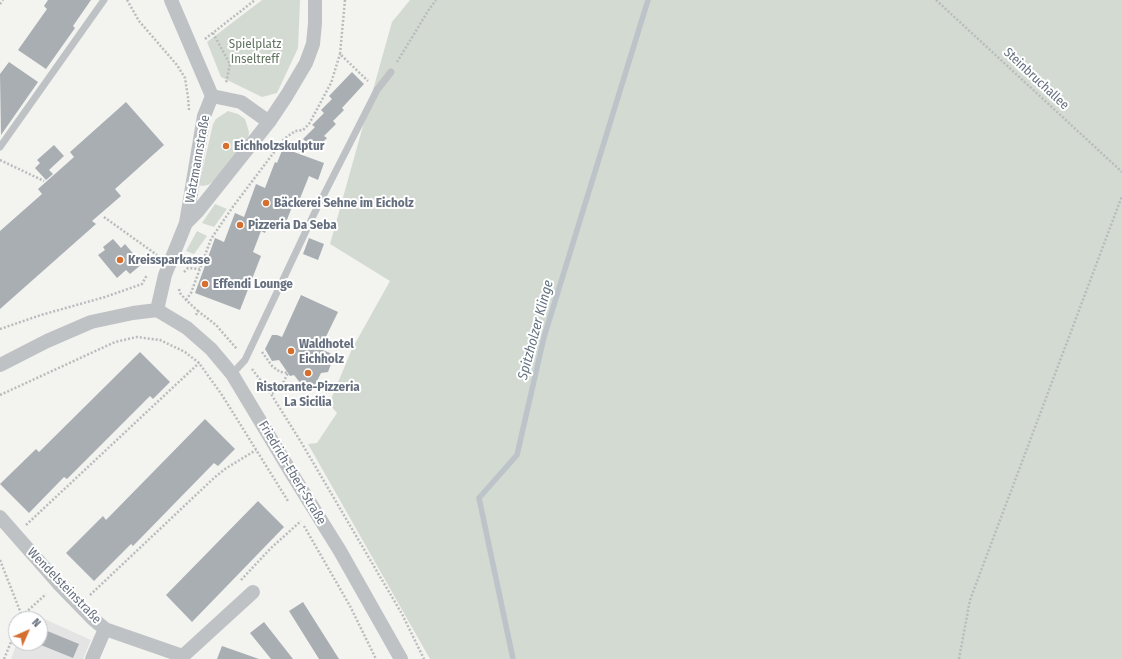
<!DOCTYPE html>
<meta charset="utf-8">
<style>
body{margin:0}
#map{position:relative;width:1122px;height:659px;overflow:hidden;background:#f3f3f0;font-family:"Fira Sans Condensed",sans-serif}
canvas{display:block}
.north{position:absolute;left:8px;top:611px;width:40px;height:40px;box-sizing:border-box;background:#fff;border:1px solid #c1c5cb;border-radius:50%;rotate:45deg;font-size:11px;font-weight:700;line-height:16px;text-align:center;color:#656f7e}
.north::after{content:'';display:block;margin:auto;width:14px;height:18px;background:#d46f2f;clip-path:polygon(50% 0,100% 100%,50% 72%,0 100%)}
</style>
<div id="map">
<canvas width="1122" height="659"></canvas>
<div class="north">N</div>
</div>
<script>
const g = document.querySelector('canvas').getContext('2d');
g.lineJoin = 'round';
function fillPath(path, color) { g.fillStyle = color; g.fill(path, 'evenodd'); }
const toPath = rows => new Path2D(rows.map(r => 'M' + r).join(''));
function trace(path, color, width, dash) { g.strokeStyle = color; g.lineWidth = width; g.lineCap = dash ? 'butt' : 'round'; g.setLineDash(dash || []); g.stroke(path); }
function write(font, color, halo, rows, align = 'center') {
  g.font = font + ' "Fira Sans Condensed",sans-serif'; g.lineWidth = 4; g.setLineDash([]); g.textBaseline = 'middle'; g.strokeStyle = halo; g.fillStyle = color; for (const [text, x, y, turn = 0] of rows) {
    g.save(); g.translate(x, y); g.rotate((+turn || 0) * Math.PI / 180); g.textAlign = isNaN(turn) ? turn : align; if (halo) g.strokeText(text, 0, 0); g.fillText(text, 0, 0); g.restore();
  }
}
fillPath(toPath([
 [29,612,91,640,83,659,11,659,17,643,40,643,40,619,27,619]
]), '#e3e4e3');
fillPath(toPath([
 [262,0,300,0,298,48,277,93,262,97,221,77,207,42],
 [410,0,1122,0,1122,659,430,659,308,444,317,443,337,413,329,404,352,349,390,281,330,244,392,22],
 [228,111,238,114,245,119,249,132,248,140,215,180,208,185,202,186,199,185,213,124,216,119],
 [215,204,227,209,214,227,202,223],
 [197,231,207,236,194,254,186,251]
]), '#d3dad1');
trace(toPath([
 [513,659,479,498,517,455,544,337,648,0]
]), '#bcc3c9', 5.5);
fillPath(toPath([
 [48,0,91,0,73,26,75,28,46,69,18,50,47,9,44,6],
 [9,62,38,82,1,135,0,74],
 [352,72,364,84,342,108,344,110,333,121,336,124,324,136,327,138,315,151,303,139,315,127,312,125,324,113,321,110,332,99,329,96],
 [126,102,164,145,115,189,121,196,92,221,96,224,0,309,0,231,42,194,38,189,74,157,70,152],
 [54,145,64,156,49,170,53,174,46,180,35,168,40,163,37,160],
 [283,148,324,163,318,180,309,176,299,201,295,199,285,225,279,223,277,229,267,226,265,233,261,231,253,252,261,256,240,310,195,293,215,238,224,242,235,213,244,217,256,184,265,188,275,162,277,163],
 [309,238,324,244,318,260,303,254],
 [113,239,121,248,125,244,142,264,130,274,126,270,117,278,98,255,105,250,103,247],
 [301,295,338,312,320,349,330,353,333,359,328,372,321,373,313,389,305,389,294,375,290,376,279,360,272,361,265,349,272,335,277,335,282,337],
 [140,352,170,382,153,399,150,396,67,479,64,477,29,513,0,484,36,449,39,452],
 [205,419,235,449,218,466,214,463,133,546,131,544,94,581,66,553,103,516,106,520],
 [258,501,284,527,192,622,166,595],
 [303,602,339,659,319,659,289,611],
 [264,622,293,659,271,659,250,633],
 [40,628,79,644,73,658,36,643,40,643],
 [222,646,259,659,217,659]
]), '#a9aeb3');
trace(toPath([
 [127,0,139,21,177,65,185,78,188,97,189,110],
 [345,0,340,54,368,81],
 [936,0,1122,172],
 [0,4,3,0],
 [213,33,230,64,226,83],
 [205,39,255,0],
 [397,62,428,11,436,0],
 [0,160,44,181],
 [104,217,157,255],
 [184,272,188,268,200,269],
 [179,289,180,293,186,300,198,311],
 [186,300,191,293,211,239,232,208,284,139,295,131,303,130,309,124,331,83,340,54],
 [196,315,198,311,216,325,237,349],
 [0,329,41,315,105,297,142,284,147,275],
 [262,352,272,366,280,372,288,373,281,387,271,394],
 [252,369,271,394,301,442,402,614,424,659],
 [0,395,115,342,137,337,160,340,185,352,199,363,222,395,288,501],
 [26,525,199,363],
 [304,526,350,606,376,659],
 [0,560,22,616],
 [241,580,271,548,301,521],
 [90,595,215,477,225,469,256,450],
 [20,619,22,616,46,594],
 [4,659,16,630],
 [959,659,970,600,1122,196]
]), '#b9bbbd', 2.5, [2, 2]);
trace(toPath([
 [0,147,104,0],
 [232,374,245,360,314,214,377,90,391,72]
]), '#bfc2c5', 7);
trace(toPath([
 [212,96,241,102,269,122],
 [186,223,198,211,269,122,287,95,306,63,313,44,315,23,315,0],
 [157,310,187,328,211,349,232,374,292,474,340,551,401,659],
 [157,310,165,275,186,223,204,116,212,96,171,0],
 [0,365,47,341,91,322,133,313,157,310],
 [0,517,58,583,93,619,105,629,183,656,182,659],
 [183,656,253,592],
 [92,659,105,629]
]), '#bfc2c5', 14);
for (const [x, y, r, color] of [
 [226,146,4,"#d46f2f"],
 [266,203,4,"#d46f2f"],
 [240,225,4,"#d46f2f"],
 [120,260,4,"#d46f2f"],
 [205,284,4,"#d46f2f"],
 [291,351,4,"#d46f2f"],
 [308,373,4,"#d46f2f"]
]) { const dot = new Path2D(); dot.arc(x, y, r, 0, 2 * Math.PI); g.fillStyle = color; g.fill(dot); trace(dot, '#fff', 1.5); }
write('13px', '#647663', '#fff', [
 ["Spielplatz",255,44],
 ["Inseltreff",255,59]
]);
write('13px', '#656f7e', '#fff', [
 ["Steinbruchallee",1036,79,43],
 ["Watzmannstraße",198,159,-80],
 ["Friedrich-Ebert-Straße",292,473,59],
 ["Wendelsteinstraße",64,586,46]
]);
write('bold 13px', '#656f7e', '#fff', [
 ["Eichholzskulptur",234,146],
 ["Bäckerei Sehne im Eicholz",274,203],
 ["Pizzeria Da Seba",248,225],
 ["Kreissparkasse",128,260],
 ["Effendi Lounge",213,284],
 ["Waldhotel",299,344],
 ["Eichholz",299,359],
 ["Ristorante-Pizzeria",308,387,"center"],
 ["La Sicilia",308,402,"center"]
], 'left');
write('italic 14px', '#657683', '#fff', [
 ["Spitzholzer Klinge",536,330,-75]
]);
</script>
